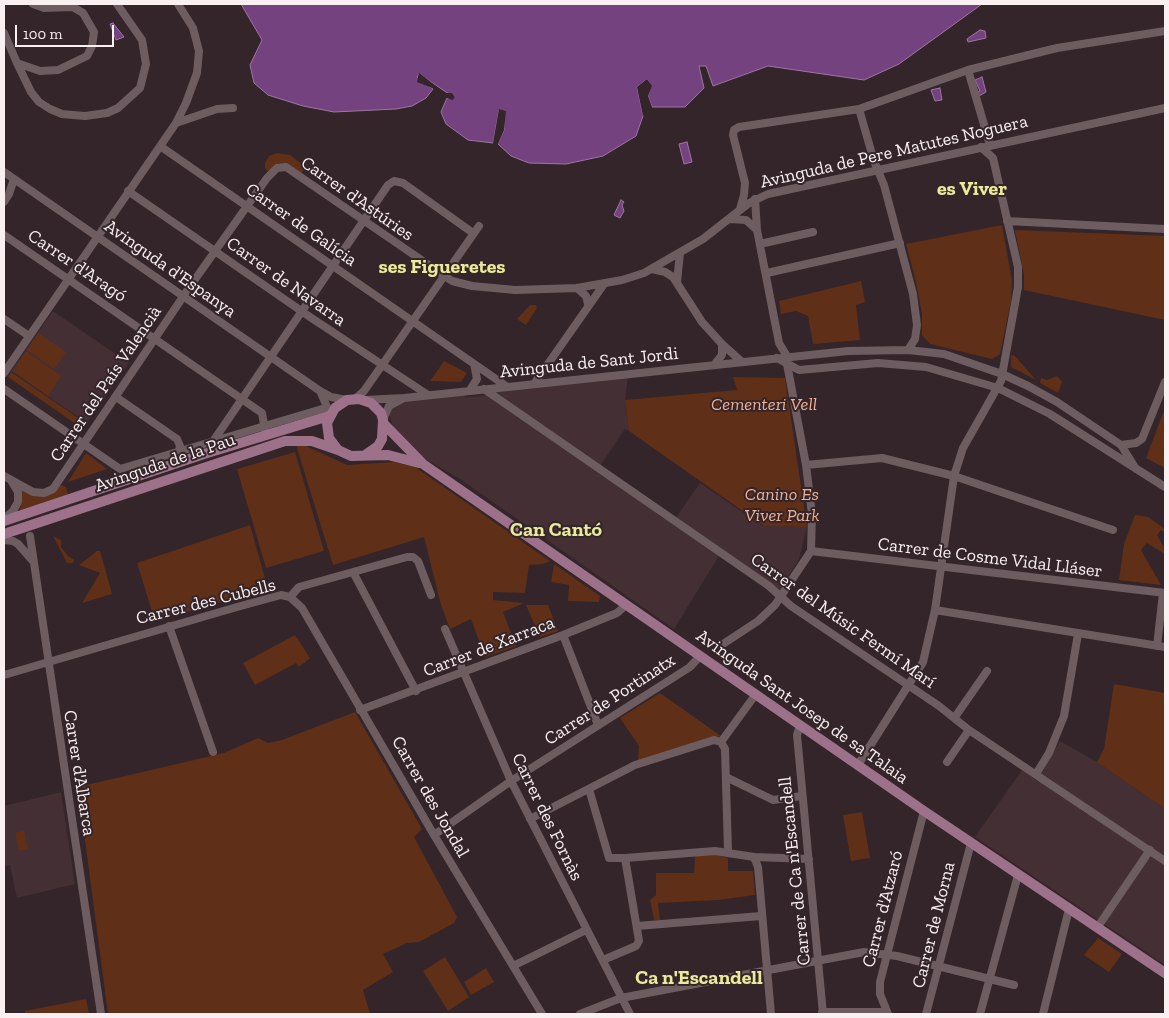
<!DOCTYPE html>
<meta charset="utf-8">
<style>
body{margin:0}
#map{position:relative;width:1169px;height:1018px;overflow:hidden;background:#332529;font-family:"Zilla Slab",serif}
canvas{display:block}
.frame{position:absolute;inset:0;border:5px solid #faf0f2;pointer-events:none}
.scale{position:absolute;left:15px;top:25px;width:99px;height:22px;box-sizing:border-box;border:2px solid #faf0f2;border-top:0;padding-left:6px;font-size:15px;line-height:18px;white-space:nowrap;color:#faf0f2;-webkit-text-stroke:4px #332529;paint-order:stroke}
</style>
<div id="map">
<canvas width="1169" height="1018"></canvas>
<div class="frame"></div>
<div class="scale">100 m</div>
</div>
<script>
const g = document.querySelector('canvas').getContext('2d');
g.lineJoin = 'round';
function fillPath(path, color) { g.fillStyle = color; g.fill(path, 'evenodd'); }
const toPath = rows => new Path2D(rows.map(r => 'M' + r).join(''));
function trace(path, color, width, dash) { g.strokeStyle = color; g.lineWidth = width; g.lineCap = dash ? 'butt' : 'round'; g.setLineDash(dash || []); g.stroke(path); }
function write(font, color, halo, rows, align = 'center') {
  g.font = font + ' "Zilla Slab",serif'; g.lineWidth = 4; g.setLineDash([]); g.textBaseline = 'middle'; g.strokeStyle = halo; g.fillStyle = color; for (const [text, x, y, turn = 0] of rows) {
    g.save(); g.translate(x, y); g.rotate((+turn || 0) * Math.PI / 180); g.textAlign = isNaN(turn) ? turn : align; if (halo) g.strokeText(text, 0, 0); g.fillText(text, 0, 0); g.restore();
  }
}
fillPath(toPath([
 [53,311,129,363,87,423,11,371],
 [628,377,625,400,629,431,625,429,600,466,675,519,700,483,763,526,807,527,799,559,780,590,722,551,674,629,460,479,427,460,406,443,395,433,389,413,394,406,407,401,462,395,466,397,482,396,498,391],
 [1060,741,1097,762,1165,809,1165,965,975,837,1022,770,1037,781],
 [61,792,75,884,17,898,10,865,4,866,4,806]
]), '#442f34');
fillPath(toPath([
 [277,153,290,155,299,162,307,164,300,176,277,166,268,171,265,169,265,163,269,156],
 [1002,225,1012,281,1011,301,1000,354,992,359,930,344,922,335,922,314,916,282,906,244],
 [1015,230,1165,236,1165,320,1024,290,1024,275],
 [861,281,865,302,856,305,860,340,813,344,808,316,796,311,781,314,779,301],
 [530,305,536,305,537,308,526,325,517,319],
 [38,333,66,352,54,369,27,350],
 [26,351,61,376,48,396,13,371],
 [1011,355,1015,356,1036,380,1011,367],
 [444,361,467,373,461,382,430,381],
 [11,372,87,424,83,429,8,377],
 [1057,376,1062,382,1058,393,1040,383,1041,378,1047,380],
 [733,377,785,378,807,527,764,526,629,431,625,400,737,390],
 [1165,408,1165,468,1146,458],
 [296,445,306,446,347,465,394,462,415,467,550,561,543,564,529,565,525,593,493,592,493,600,524,603,503,612,516,646,485,657,471,619,450,629,441,605,424,537,333,565],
 [295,452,324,551,266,568,237,469],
 [86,453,107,469,68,482],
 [61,485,66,487,68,495,18,513,22,503,22,495,19,488,50,494],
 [1135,515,1148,517,1165,529,1165,532,1161,530,1157,535,1165,549,1165,554,1147,543,1141,550,1161,585,1119,580,1124,544],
 [250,525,268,589,155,621,137,563],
 [53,536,61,540,61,547,68,556,74,560,73,563,67,563],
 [97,551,100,551,112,594,82,603,100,573,79,565],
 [554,564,600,596,599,602,568,601,569,585,551,582],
 [526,605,548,605,558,631,540,637],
 [295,635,310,658,299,667,296,663,255,685,243,663],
 [1114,684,1165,693,1165,809,1097,762,1104,749],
 [660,693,721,736,638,762,639,746,620,718],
 [355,712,422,829,414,837,457,917,454,923,419,942,407,943,383,954,393,972,363,990,370,1014,108,1014,78,787,224,753,258,738,268,743,282,740],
 [862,812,870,858,851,861,843,815],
 [24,830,28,849,19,851,15,833],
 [712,854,728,858,728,871,753,871,755,895,718,900,658,903,660,920,654,920,650,900,656,895,656,873,694,873,695,856],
 [1098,938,1122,954,1109,972,1084,955],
 [445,957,469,997,448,1011,423,971],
 [486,968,494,982,471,995,464,982],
 [86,999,89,1014,25,1014,25,1011]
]), '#602f18');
const water = toPath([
 [241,4,982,4,899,64,864,80,768,66,713,86,706,66,699,66,704,88,685,107,652,107,648,96,651,86,647,79,637,87,643,116,636,136,603,156,566,164,529,163,511,156,498,144,504,130,505,111,499,110,493,143,468,140,446,124,441,112,447,98,455,98,419,74,417,77,433,89,426,98,412,106,396,109,334,112,303,106,268,95,254,83,250,65,262,40,241,4],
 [113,23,124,37,116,40,110,24,113,23],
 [980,30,985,31,986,38,968,42,967,39,980,30],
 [982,77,986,92,979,96,978,92,980,91,975,80,982,77],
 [940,88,942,100,935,101,931,90,940,88],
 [687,142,692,162,684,164,679,144,687,142],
 [621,200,624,202,622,205,624,211,620,218,614,215,621,200]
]);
fillPath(water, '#754280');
trace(water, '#9d76a2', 1);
fillPath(toPath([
 [419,73,445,93,452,93,455,98,452,100,445,97,446,96,435,89,417,82],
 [647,79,652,86,648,96,652,107,650,109,645,97,649,86,646,82,639,88,645,114,643,116,637,87],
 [499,109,506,111,504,130,498,144,493,143]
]), '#332529');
trace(toPath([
 [4,33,17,63,40,71,58,70,87,56,92,46,94,32,83,13,73,7,44,8,33,4],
 [17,63,31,92,39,102,50,109,62,114,85,116,107,113,118,108,140,88,146,64,142,40,117,4],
 [968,70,990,145],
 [859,109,874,161,884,185,913,294,917,325,915,339,908,350],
 [176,123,217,109,233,108],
 [160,146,506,386],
 [4,172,320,391,331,397,347,400],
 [128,191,310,317,428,395],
 [755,199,757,230,779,343,788,358],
 [4,202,9,194,14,179],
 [740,209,744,195,745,183,733,135,734,130,739,127,859,109,968,70,1057,48,1165,31],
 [730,219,746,220,757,230],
 [1007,221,1165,229],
 [4,235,262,413,265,430],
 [760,244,813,232],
 [652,269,665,272,673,277,702,322,722,344,742,362],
 [767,273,900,243],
 [677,282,680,253],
 [577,288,586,296,588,304],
 [4,319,29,336],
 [777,358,799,370,878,363,926,367,998,388,1050,414,1165,487],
 [714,365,722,355,722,344],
 [4,373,176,123,186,103,197,73,199,51,193,28,178,4],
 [534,384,604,284],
 [4,389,120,469,322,409],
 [484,389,769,586,791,606,939,706,969,730,1165,861],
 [470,390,477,379,474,364],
 [321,393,330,414],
 [116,397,177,439,180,446,179,451],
 [355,399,364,391,479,226],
 [365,400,404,398,848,351,908,350,944,354,1002,374,1028,386,1057,402,1121,445,1136,469],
 [383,420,389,406,402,399],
 [214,440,388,185,394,181,403,183,473,233],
 [1121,445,1136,443,1142,439,1165,382],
 [806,465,882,458,954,476,1113,530],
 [4,476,33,492,44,493,53,489,191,285,267,178,277,168,286,167,452,281,472,286,515,290,577,288,622,280,644,273,703,239,749,203,768,194,1165,108],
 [4,519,13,511,18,502,18,492,12,482],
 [30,536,101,1014],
 [4,540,13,541,18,544,33,561],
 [811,551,1165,593],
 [353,572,416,691],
 [290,597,302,608,434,835,542,1014],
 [935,610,1165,647],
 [169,626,213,752],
 [445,629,511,781,630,1014],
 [563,635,598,725],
 [723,644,758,621,775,605,811,551,812,514,806,465,787,364],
 [1157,646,1163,593],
 [4,675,237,607,281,595,290,597,299,587,407,557,413,557,418,561,431,595],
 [360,710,563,635,617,613,626,605],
 [955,717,987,671],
 [800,725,797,735,823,1014],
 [721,742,725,749,728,851],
 [721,742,756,694],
 [947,762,969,730],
 [858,765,923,662,935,610,954,476,963,448,1001,381,1018,287,1018,267,993,158,981,147],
 [1036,774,1049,753,1064,716,1078,634],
 [726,777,773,800,802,796],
 [589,789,609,858,625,858,639,941,636,946,603,960],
 [530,819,635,765,714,740,721,742],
 [434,835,511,781,690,667,700,656],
 [754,857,758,867,771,1014],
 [625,858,715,851,754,857,809,859],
 [637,926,761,916],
 [1097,928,1150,850],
 [513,966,586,930],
 [822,1012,886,1012],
 [580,1014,621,998,864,952,897,956,1014,985],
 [888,1014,880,994,880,982,924,811],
 [926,1014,971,843],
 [980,1014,1018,875],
 [1043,1014,1069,909]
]), '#6d5d61', 8);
trace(toPath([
 [384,424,423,464,924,811,1165,973],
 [365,455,378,446,382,439,383,420,381,413,371,403,359,399,347,400,335,408,327,423,329,438,338,450,351,456,388,455,419,463],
 [4,521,204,454,329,416],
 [4,534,285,441,312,441,338,450]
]), '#9d718a', 10);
write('18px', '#faf0f2', '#332529', [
 ["Avinguda de Pere Matutes Noguera",894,152,-13],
 ["Carrer d'Astúries",357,199,35],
 ["Carrer de Galícia",301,225,35],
 ["Carrer d'Aragó",77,266,34],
 ["Avinguda d'Espanya",170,269,35],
 ["Carrer de Navarra",286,282,35],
 ["Avinguda de Sant Jordi",589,363,-6],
 ["Carrer del País Valencià",106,384,-56],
 ["Avinguda de la Pau",165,463,-19],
 ["Carrer de Cosme Vidal Lláser",990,558,7],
 ["Carrer des Cubells",206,602,-14],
 ["Carrer del Músic Fermí Marí",843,621,35],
 ["Carrer de Xarraca",489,647,-21],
 ["Carrer de Portinatx",610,700,-33],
 ["Avinguda Sant Josep de sa Talaia",802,707,35],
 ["Carrer d'Albarca",79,773,81],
 ["Carrer des Jondal",430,797,60],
 ["Carrer des Fornàs",547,817,64],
 ["Carrer de Ca n'Escandell",795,871,-96],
 ["Carrer d'Atzaró",883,909,-76],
 ["Carrer de Morna",934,925,-76]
]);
write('italic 18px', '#f2b195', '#332529', [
 ["Cementeri Vell",764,405],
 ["Canino Es",782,495],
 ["Viver Park",782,516]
]);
write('bold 20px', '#ebe99a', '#332529', [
 ["es Viver",972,189],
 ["ses Figueretes",442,267],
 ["Can Cantó",556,530],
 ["Ca n'Escandell",699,978]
]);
</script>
